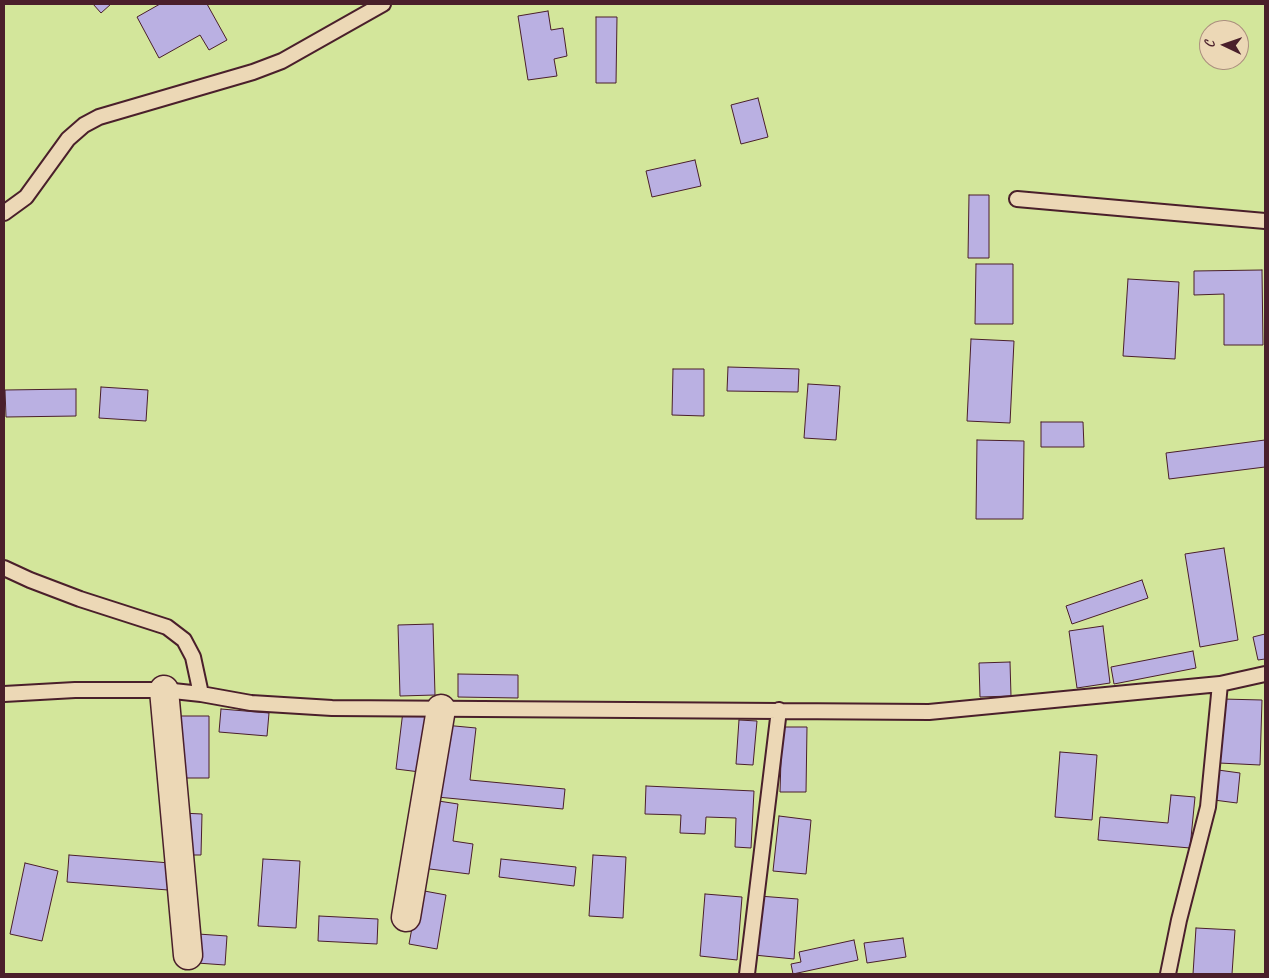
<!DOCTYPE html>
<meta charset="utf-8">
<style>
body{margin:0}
#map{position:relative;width:1269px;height:978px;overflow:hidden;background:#ecd8b6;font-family:Caveat,sans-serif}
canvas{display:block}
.frame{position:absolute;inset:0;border:5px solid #4a1f2b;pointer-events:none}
.north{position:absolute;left:1199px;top:20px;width:50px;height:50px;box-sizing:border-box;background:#ecd8b6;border:1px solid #ab8e7e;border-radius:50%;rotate:273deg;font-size:14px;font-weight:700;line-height:20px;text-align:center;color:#4a1f2b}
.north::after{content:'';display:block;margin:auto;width:18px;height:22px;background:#4a1f2b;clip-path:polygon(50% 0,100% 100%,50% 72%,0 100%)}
</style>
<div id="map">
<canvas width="1269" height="978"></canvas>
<div class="frame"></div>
<div class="north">С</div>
</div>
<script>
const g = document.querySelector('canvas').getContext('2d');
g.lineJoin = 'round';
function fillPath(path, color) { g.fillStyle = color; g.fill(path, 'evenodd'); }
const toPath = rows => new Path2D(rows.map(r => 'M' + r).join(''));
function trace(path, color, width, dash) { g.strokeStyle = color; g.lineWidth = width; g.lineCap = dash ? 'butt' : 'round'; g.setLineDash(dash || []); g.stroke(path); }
fillPath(toPath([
 [4,4,1265,4,1265,974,4,974],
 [1209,30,1239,30,1239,60,1209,60]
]), '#d3e69b');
const building = toPath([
 [93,4,111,4,101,13,93,4],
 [160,4,207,4,227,40,209,50,200,35,159,58,137,17,160,4],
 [548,11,551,30,563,28,567,56,554,59,557,76,528,80,518,16,548,11],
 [596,17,617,17,616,83,596,83,596,17],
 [758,98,768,137,741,144,731,105,758,98],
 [695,160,701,186,652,197,646,171,695,160],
 [969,195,989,195,989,258,968,258,969,195],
 [976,264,1013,264,1013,324,975,324,976,264],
 [1262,270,1263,345,1224,345,1224,294,1194,295,1194,271,1262,270],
 [1128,279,1179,282,1175,359,1123,356,1128,279],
 [971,339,1014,341,1010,423,967,421,971,339],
 [728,367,799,369,798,392,727,391,728,367],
 [673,369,704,369,704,416,672,415,673,369],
 [808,384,840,386,836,440,804,438,808,384],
 [101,387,148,390,146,421,99,418,101,387],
 [76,389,76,416,6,417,5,390,76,389],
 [1041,422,1083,422,1084,447,1041,447,1041,422],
 [977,440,1024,441,1023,519,976,519,977,440],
 [1265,440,1265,467,1169,479,1166,453,1265,440],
 [1224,548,1238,640,1200,647,1185,554,1224,548],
 [1142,580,1148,598,1072,624,1066,606,1142,580],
 [433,624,435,695,400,696,398,625,433,624],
 [1103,626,1110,683,1077,688,1069,631,1103,626],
 [1265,634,1265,659,1258,660,1253,637,1265,634],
 [1193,651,1196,668,1114,684,1111,667,1193,651],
 [1010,662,1011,696,980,697,979,663,1010,662],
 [458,674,518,675,518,698,458,697,458,674],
 [1222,699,1262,700,1260,765,1219,763,1222,699],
 [221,709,269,713,267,736,219,732,221,709],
 [403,711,428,714,420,772,396,769,403,711],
 [176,716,209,716,209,778,176,778,176,716],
 [739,720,757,721,753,765,736,764,739,720],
 [444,725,476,728,470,780,565,789,563,809,437,797,444,725],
 [782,727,807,727,806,792,780,792,782,727],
 [1060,752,1097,755,1092,820,1055,817,1060,752],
 [1218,770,1240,773,1237,803,1214,800,1218,770],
 [646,786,754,791,751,848,735,847,736,818,706,817,705,834,680,833,681,815,645,814,646,786],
 [1171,795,1195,797,1190,848,1098,840,1100,817,1168,823,1171,795],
 [432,800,458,804,453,841,473,844,469,874,422,868,432,800],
 [181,813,202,814,201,855,180,855,181,813],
 [779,816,811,820,806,874,773,871,779,816],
 [69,855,170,863,168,890,67,882,69,855],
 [593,855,626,857,623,918,589,916,593,855],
 [263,859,300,861,296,928,258,926,263,859],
 [501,859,576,867,574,886,499,877,501,859],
 [25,863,58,871,42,941,10,934,25,863],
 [419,890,446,895,437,949,409,944,419,890],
 [705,894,742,897,737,960,700,956,705,894],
 [759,896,798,899,794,959,754,955,759,896],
 [319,916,378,919,377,944,318,941,319,916],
 [1196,928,1235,930,1232,974,1193,974,1196,928],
 [198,934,227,936,225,965,197,963,198,934],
 [903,938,906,957,867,963,864,943,903,938],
 [854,940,858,960,793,974,791,964,801,962,799,952,854,940]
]);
fillPath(building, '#bab0e2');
trace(building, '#4a1f2b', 1);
const service = toPath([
 [1017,199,1265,221],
 [4,213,26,197,68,139,84,125,99,117,253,72,282,61,383,4],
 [4,568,30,580,80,599,167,627,184,640,193,657,201,694],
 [4,694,75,690,164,690,201,694,251,703,332,708,929,712,1220,684],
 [747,974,779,710],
 [1168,974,1179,920,1208,807,1220,684,1265,674]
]);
const minor = toPath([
 [164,690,188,955],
 [406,917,441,709]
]);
trace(service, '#4a1f2b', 18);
trace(minor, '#4a1f2b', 31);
trace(service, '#ecd8b6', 14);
trace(minor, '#ecd8b6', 28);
</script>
